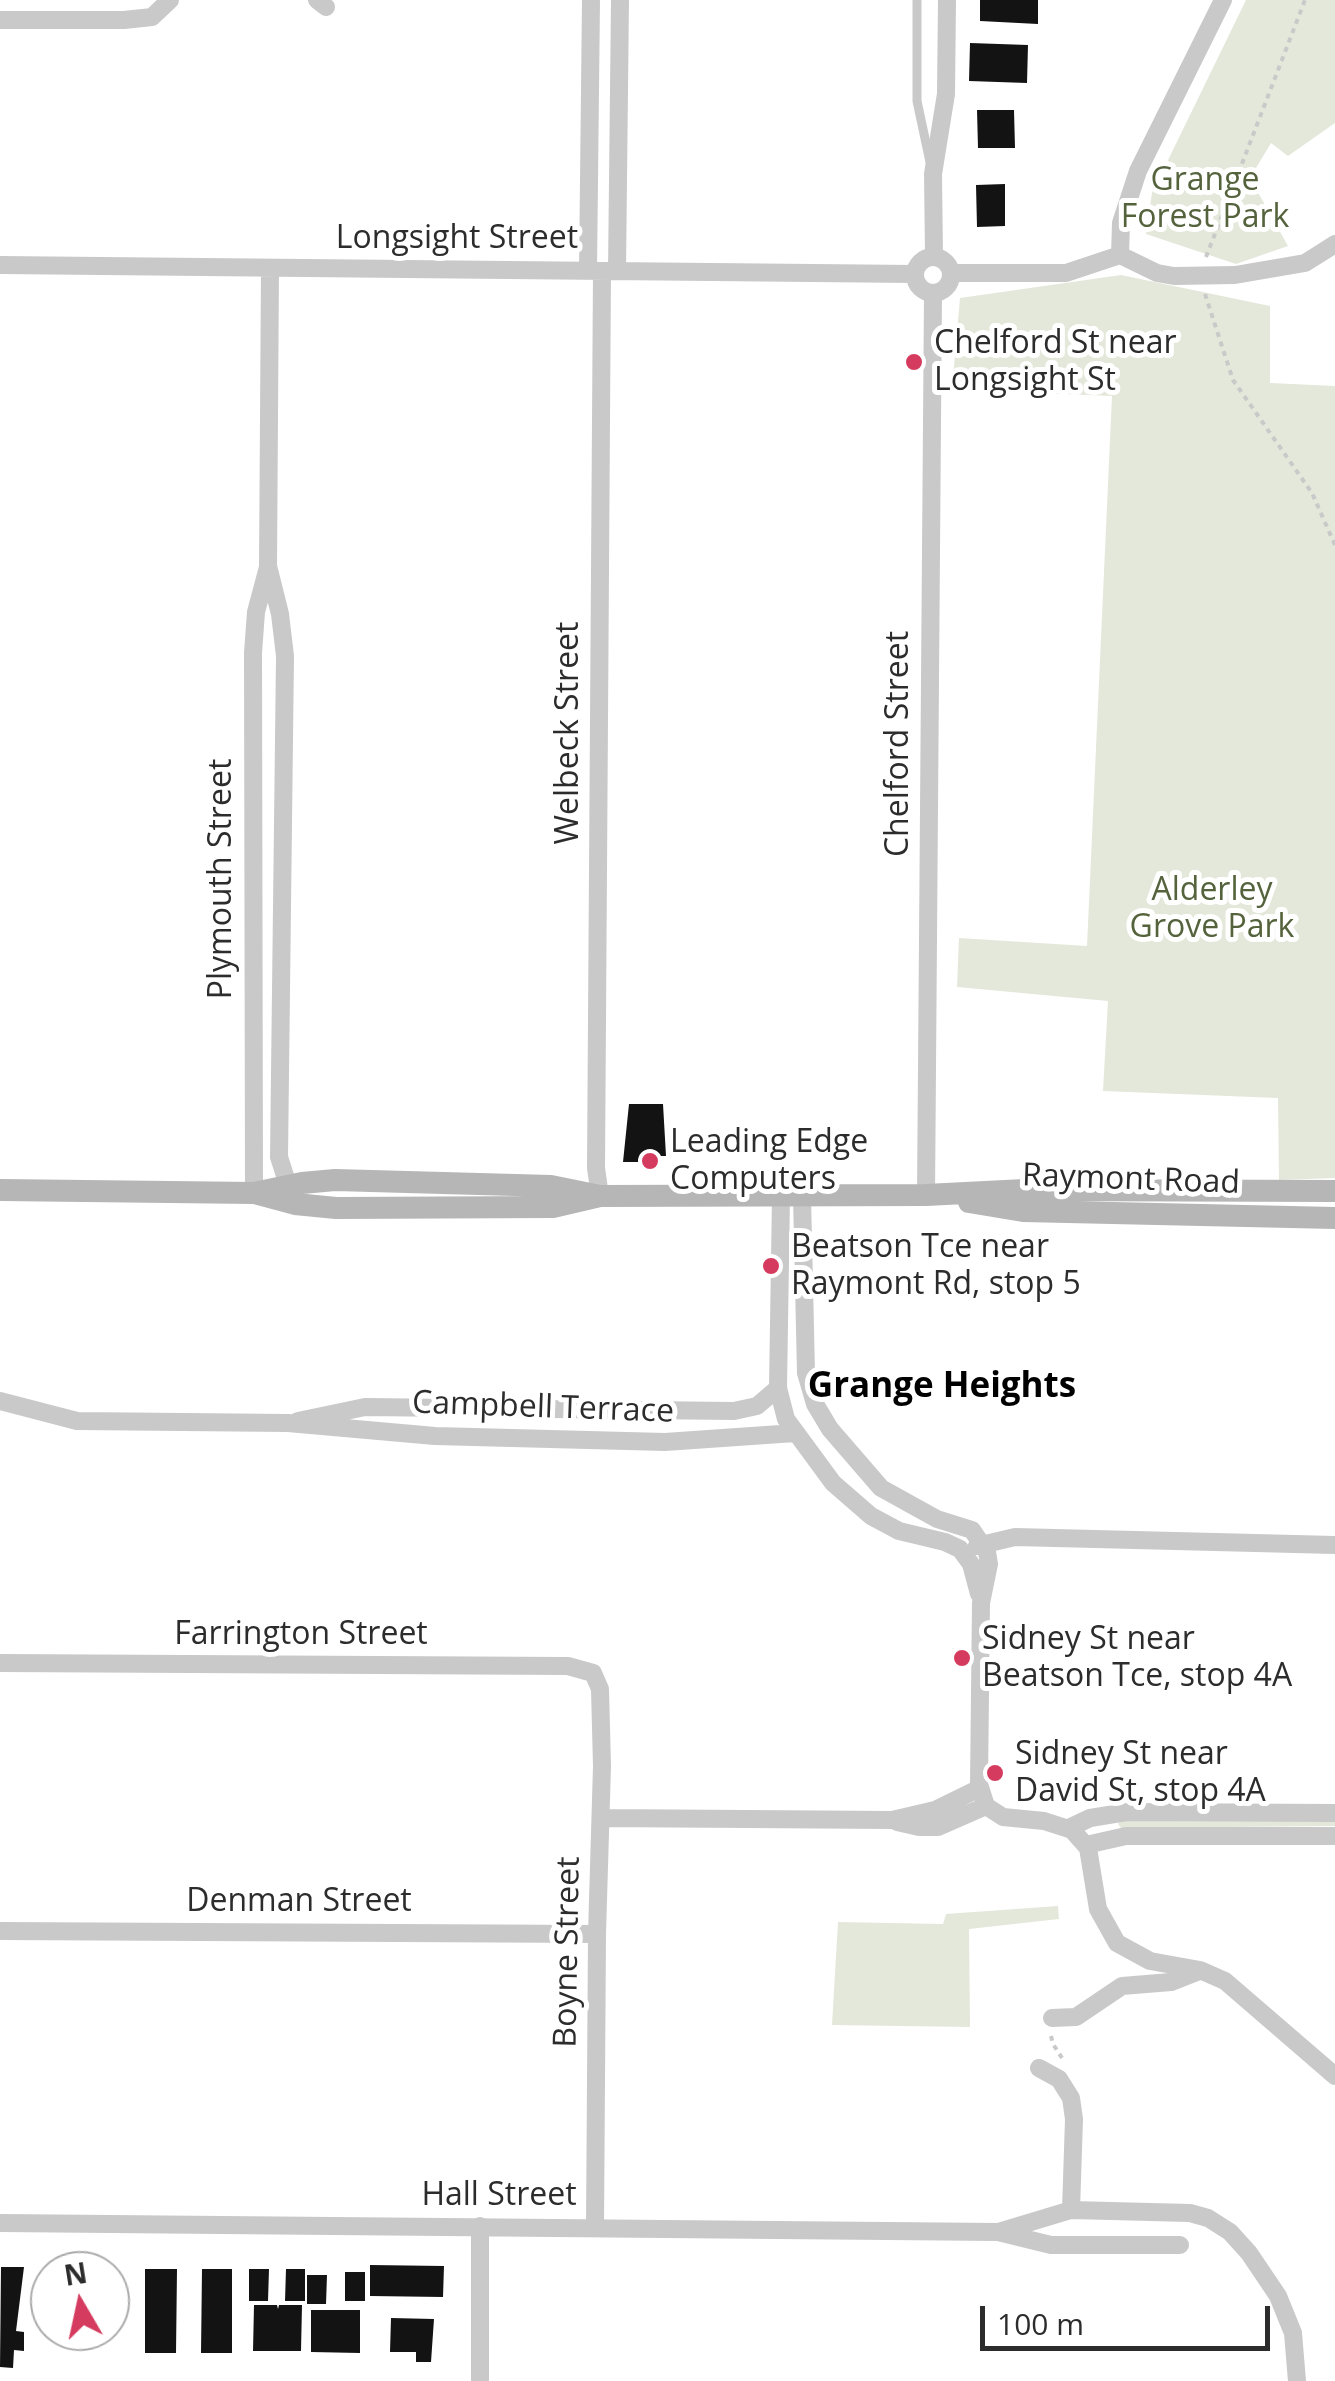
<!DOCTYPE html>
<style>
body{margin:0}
#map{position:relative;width:1335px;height:2381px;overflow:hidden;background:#fff;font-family:"Open Sans",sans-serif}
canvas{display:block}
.north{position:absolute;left:30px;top:2251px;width:100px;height:100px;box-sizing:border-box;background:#fff;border:2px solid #ababab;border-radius:50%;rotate:351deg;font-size:28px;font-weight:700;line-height:40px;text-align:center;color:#2c2c2c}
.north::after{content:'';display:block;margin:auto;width:35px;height:45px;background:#d53b5e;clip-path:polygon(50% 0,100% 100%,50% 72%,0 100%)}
.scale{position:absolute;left:980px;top:2306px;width:290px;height:45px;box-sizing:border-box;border:5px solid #2c2c2c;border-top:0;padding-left:12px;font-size:30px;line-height:35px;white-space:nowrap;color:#2c2c2c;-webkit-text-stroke:8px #fff;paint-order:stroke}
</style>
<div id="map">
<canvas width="1335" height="2381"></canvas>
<div class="north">N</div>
<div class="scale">100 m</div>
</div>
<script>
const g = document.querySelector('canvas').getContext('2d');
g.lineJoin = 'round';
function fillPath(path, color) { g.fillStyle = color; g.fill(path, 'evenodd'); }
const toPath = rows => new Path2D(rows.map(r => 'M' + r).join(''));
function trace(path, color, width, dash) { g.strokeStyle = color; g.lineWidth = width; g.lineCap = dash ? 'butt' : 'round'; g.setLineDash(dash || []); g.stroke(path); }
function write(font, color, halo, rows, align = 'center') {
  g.font = font + ' "Open Sans",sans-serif'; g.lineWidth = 10; g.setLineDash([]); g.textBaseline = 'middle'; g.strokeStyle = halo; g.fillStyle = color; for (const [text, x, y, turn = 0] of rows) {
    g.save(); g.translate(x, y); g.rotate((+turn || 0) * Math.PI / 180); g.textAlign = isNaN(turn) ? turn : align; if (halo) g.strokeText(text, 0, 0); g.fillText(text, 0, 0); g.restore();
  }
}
fillPath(toPath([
 [1246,0,1335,0,1335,123,1288,156,1271,143,1250,178,1288,246,1236,264,1146,234,1152,193],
 [1121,275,1270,306,1270,383,1335,386,1335,1178,1279,1180,1278,1098,1103,1091,1108,1001,957,987,959,938,1087,946,1112,396,952,389,960,298],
 [1121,1820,1335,1821,1335,1826,1121,1828,1118,1824],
 [1058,1906,1059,1919,969,1929,970,2027,832,2025,838,1922,943,1924,946,1914]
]), '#e4e8da');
fillPath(toPath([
 [980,0,1038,0,1038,24,980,21],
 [970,43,1028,45,1027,83,969,81],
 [977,110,1014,110,1015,148,978,148],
 [1005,184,1005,226,977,227,976,185],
 [629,1104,663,1104,666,1156,653,1156,653,1162,623,1162],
 [370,2265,444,2266,443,2297,370,2296],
 [1,2267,24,2267,16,2331,24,2332,24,2351,14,2350,13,2368,0,2367],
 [145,2269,177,2269,176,2353,145,2353],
 [202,2269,232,2269,232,2353,201,2353],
 [249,2269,269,2269,268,2301,249,2301],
 [286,2269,305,2269,305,2301,285,2301],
 [345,2272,365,2272,365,2301,345,2301],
 [307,2275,327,2275,326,2304,307,2304],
 [254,2305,277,2305,278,2309,279,2305,302,2305,301,2351,253,2351],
 [311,2310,360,2310,360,2353,311,2352],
 [391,2318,434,2319,431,2362,416,2362,416,2352,390,2352]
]), '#131313');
trace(toPath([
 [1206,257,1305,0],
 [1205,294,1233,380,1312,493,1335,545],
 [1051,2036,1053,2044,1062,2058]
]), '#c9c9c9', 4, [5, 5]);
trace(toPath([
 [917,0,917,101,930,162]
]), '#c9c9c9', 9);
trace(toPath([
 [317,0,326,7],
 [0,20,124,20,152,17,170,0],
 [1120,255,1121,223,1138,171,1223,0],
 [1120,255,1157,273,1174,276,1235,275,1305,263,1335,244],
 [934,256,933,174,946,94,947,0],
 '915 275a18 18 0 1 1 36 0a18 18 0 1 1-36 0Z',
 [0,265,914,274],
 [270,268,268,566,280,614,285,656,279,1157,288,1185],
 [588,271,591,0],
 [617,271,620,0],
 [951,273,1066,273,1120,255],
 [254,1193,253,653,256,612,268,567],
 [926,1195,933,293],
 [600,1196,596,1168,602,271],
 [781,1196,778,1388,786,1419,833,1483,871,1516,899,1531,945,1542,960,1549,971,1564,979,1594],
 [802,1196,806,1373,815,1404,830,1429,881,1488,937,1519,972,1530,987,1552,989,1564,981,1603,979,1784,986,1806,1003,1817,1044,1821,1072,1830,1088,1848,1098,1909,1117,1943,1150,1961,1200,1970,1225,1981,1335,2076],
 [0,1401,77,1421,288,1423,435,1436,665,1442,795,1433],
 [298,1421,365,1407,734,1411,757,1406,778,1388],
 [977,1546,1015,1537,1335,1545],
 [0,1663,568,1666,593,1673,600,1689,602,1766,597,1934,595,2227],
 [601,1818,892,1820,935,1810,980,1788],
 [897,1822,919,1827,938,1827,986,1806],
 [1069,1828,1090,1818,1127,1812,1335,1813],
 [1086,1845,1126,1836,1335,1836],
 [0,1931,597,1934],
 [1052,2018,1076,2017,1122,1986,1171,1982,1199,1971],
 [1039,2068,1059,2079,1071,2098,1074,2119,1071,2210],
 [0,2223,998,2232,1071,2210,1190,2213,1208,2218,1230,2232,1249,2253,1278,2296,1293,2333,1297,2381],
 [998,2232,1051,2245,1180,2245],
 [480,2381,480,2226]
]), '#c9c9c9', 18);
trace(toPath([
 [0,1190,254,1193,302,1183,335,1180,551,1186,600,1196],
 [254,1193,295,1204,336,1208,553,1207,600,1196,926,1195,1025,1190,1335,1191],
 [969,1202,1023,1211,1335,1218]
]), '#b6b6b6', 22);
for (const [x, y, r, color] of [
 [914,362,10,"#d53b5e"],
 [650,1161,10,"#d53b5e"],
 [771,1266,10,"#d53b5e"],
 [962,1658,10,"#d53b5e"],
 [995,1773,10,"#d53b5e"]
]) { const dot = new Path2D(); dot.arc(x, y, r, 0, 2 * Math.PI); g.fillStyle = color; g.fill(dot); trace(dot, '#fff', 4); }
write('32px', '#55633d', '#fff', [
 ["Grange",1205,181],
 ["Forest Park",1205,218],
 ["Alderley",1212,891],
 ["Grove Park",1212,928]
]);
write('32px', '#2c2c2c', '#fff', [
 ["Longsight Street",457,239],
 ["Welbeck Street",569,733,-90],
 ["Chelford Street",899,744,-90],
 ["Plymouth Street",222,879,-90],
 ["Raymont Road",1131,1180,2],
 ["Campbell Terrace",543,1408,2],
 ["Farrington Street",301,1635],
 ["Denman Street",299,1902],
 ["Boyne Street",568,1952,-89],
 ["Hall Street",499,2196]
]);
write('32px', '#2c2c2c', '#fff', [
 ["Chelford St near",934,344],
 ["Longsight St",934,381],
 ["Leading Edge",670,1143],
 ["Computers",670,1180],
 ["Beatson Tce near",791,1248],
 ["Raymont Rd, stop 5",791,1285],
 ["Sidney St near",982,1640],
 ["Beatson Tce, stop 4A",982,1677],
 ["Sidney St near",1015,1755],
 ["David St, stop 4A",1015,1792]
], 'left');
write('bold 35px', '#000', '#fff', [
 ["Grange Heights",942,1387]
]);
</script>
